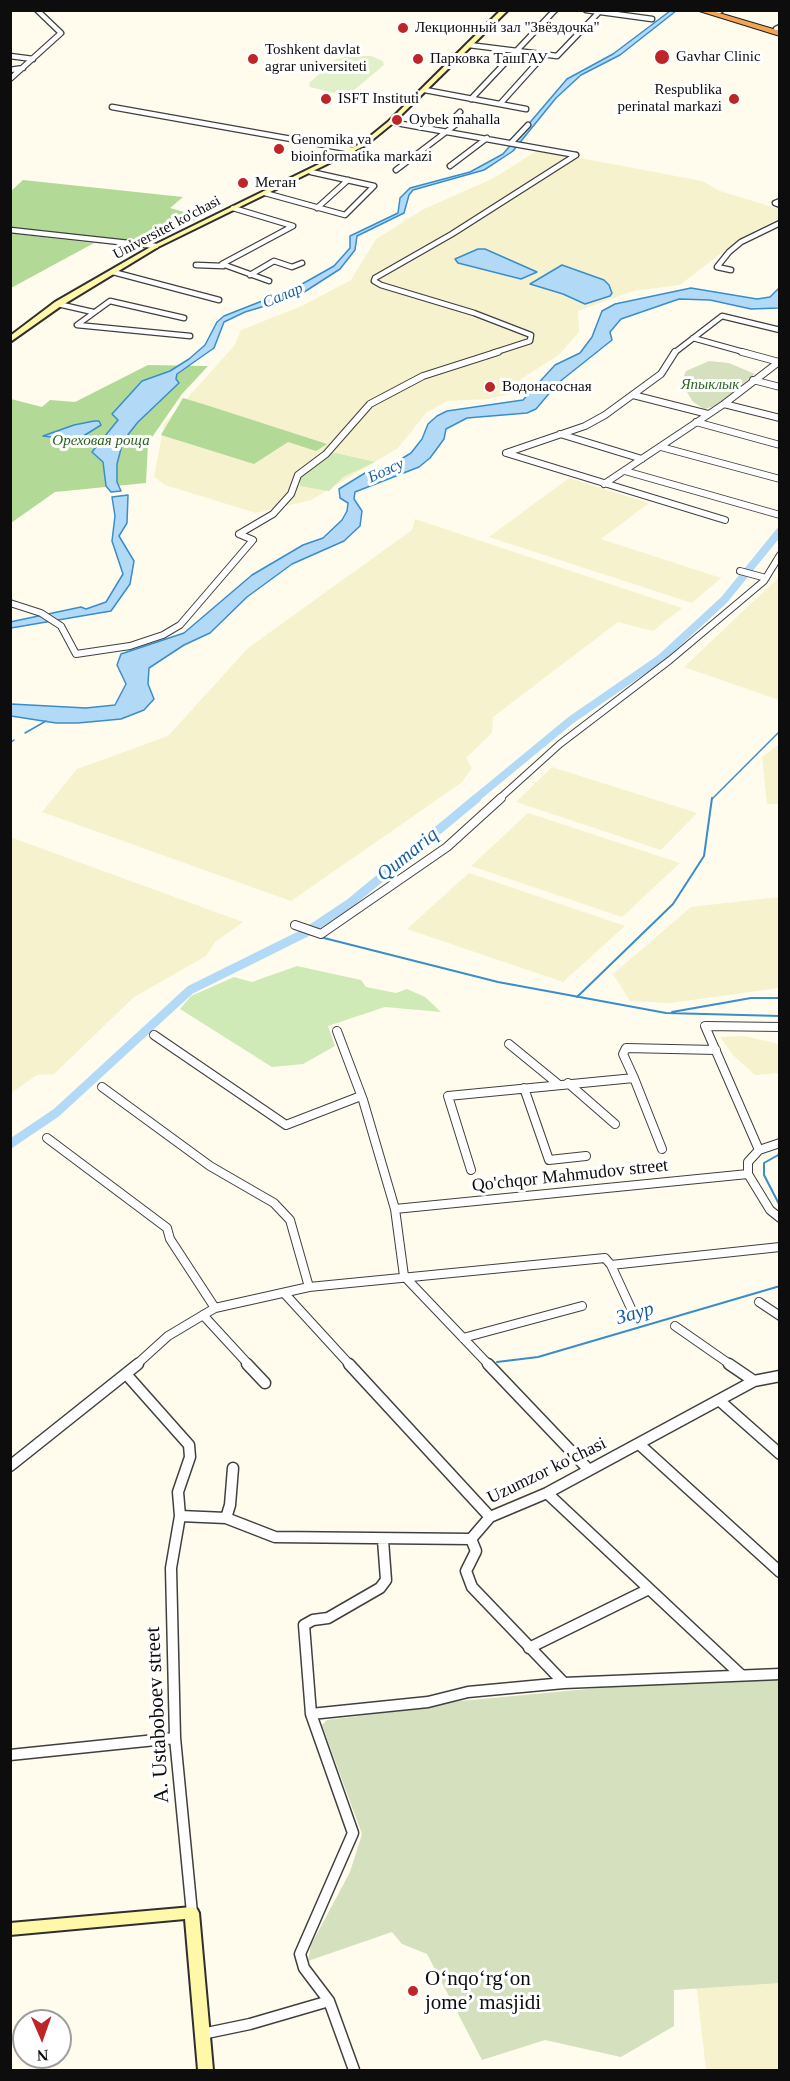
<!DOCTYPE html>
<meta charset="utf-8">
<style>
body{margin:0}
#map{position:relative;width:790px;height:2081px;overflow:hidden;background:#fffced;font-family:Georgia,serif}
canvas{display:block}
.frame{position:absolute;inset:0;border:12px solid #0d0d0d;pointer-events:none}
.north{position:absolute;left:12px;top:2009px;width:60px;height:60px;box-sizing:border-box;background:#fff;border:2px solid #9e9e9e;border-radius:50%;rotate:178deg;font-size:16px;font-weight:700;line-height:24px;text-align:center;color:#0d0d0d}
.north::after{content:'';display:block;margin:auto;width:21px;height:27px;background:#bd2527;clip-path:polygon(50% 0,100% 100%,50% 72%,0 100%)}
</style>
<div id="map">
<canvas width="790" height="2081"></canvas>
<div class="frame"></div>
<div class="north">N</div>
</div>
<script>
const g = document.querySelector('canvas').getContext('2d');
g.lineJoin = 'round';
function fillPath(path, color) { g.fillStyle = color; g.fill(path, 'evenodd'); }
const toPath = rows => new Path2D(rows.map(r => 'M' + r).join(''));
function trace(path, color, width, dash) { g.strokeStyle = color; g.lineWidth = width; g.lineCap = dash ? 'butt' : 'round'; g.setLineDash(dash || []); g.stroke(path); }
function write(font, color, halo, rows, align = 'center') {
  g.font = font + ' Georgia,serif'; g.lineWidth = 6; g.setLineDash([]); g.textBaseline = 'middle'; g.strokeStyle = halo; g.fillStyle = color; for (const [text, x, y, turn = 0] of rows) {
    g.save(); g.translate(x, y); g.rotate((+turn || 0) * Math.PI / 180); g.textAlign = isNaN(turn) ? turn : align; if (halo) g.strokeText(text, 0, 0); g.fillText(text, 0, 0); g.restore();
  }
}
fillPath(toPath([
 [538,150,702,181,720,191,779,209,779,219,756,230,725,250,680,285,633,291,578,311,579,332,560,354,521,379,512,393,489,399,447,401,427,412,398,448,311,500,256,513,165,485,154,477,164,424,234,346,241,330,302,306,351,280,376,239,424,209,494,178],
 [569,478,649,503,601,539,721,578,692,603,489,537],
 [415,519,682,608,653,631,618,622,493,717,492,733,466,758,472,768,461,783,291,901,42,812,77,769,168,736,248,648,412,530],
 [779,575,779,700,684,667,777,579],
 [779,744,779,804,767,804,762,757],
 [552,767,697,813,661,850,516,802],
 [528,813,680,863,622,917,471,866],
 [10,837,243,922,215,942,206,956,134,997,54,1074,37,1075,11,1093],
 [469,873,625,926,563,982,407,929],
 [779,897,779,988,670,1003,630,1001,613,974,691,907],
 [745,1036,779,1044,779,1073,755,1075,733,1055,720,1037],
 [779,1809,779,2070,706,2070,697,1990,607,1915]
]), '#f5f2cd');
fillPath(toPath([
 [331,452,375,462,343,477,329,491,300,486,300,475],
 [297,966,361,980,366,987,396,993,407,989,425,997,441,1012,385,1007,328,1026,335,1046,303,1064,272,1067,180,1009,191,996,234,977,252,982]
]), '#cfe9b7');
fillPath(toPath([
 [23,180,183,197,170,208,201,217,148,244,11,228,11,191],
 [11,234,16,234,94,243,11,288],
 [148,365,208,366,182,394,148,443,146,483,55,492,11,523,11,399,42,407,50,400,75,402],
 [183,398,203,404,327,444,316,451,288,442,254,464,161,435]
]), '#b2da96');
fillPath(toPath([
 [709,361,729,363,755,374,719,405,704,409,693,402,681,382,686,371],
 [779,1680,779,1983,674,1990,674,2026,621,2057,545,2040,482,2060,427,1954,402,1944,392,1932,308,1961,311,1945,350,1872,362,1834,322,1725,327,1720,433,1707,450,1702,662,1682]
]), '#d4e0be');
fillPath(toPath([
 [350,56,371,56,383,61,384,65,353,91,333,93,310,87,309,83,335,60]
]), '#e1f0c9');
const water = toPath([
 [670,11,676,11,620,55,581,75,556,98,513,151,504,157,484,170,413,190,409,195,404,213,357,236,355,250,340,269,298,296,245,312,224,322,214,348,177,374,176,379,179,383,138,422,123,441,117,464,117,482,121,491,111,492,106,486,103,462,92,452,118,420,112,414,142,381,170,371,189,359,205,345,217,322,224,316,295,288,334,266,350,248,350,236,398,213,400,198,410,188,470,172,503,154,567,79,613,54,670,11],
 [478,249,485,249,537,272,521,279,458,263,455,259,478,249],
 [562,265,604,280,609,285,612,293,610,296,585,304,563,294,530,284,562,265],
 [691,288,757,299,770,297,779,288,779,308,751,309,710,300,679,299,621,319,610,332,612,340,558,383,536,409,527,413,467,418,446,429,444,439,430,458,419,467,355,492,354,499,362,511,360,526,344,541,292,564,247,597,210,633,184,645,149,668,148,684,154,699,144,710,121,719,78,723,56,723,11,716,11,704,86,708,115,705,126,684,117,665,121,654,184,633,252,575,303,545,323,538,342,520,347,511,348,503,340,498,339,489,365,473,388,467,411,453,422,439,428,424,437,416,447,411,523,400,555,365,580,353,592,337,602,311,615,304,691,288],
 [94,421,99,421,101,425,77,440,43,436,74,425,94,421],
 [128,495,127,523,119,536,134,561,130,584,111,611,11,628,10,622,81,607,86,609,106,602,123,574,112,541,115,516,112,497,128,495]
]);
fillPath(water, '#b2daf6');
trace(water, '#388dcd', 1.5);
trace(toPath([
 [25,733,46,721],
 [10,743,14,740],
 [712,799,780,731]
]), '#388dcd', 1.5);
trace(toPath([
 [305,933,314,935],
 [320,937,498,982,666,1013,780,1016],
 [577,997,673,904,704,856,712,798],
 [672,1012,751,998,780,998],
 [780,1154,764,1163,764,1175,780,1206],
 [497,1362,538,1357,780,1286]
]), '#388dcd', 2);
trace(toPath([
 [475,799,571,720,661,658,724,600,780,531]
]), '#b2daf6', 8);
trace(toPath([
 [10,1144,56,1113,190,990,305,933,350,903,477,798]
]), '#b2daf6', 9);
const streetFar3 = toPath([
 [586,10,652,19],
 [718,12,721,10],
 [776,29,780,27],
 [469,45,557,56,601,10],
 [10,56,33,59],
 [10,70,23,68],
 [10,79,61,33,37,10],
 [425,90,526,109],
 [471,99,555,10],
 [500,104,545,54],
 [112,107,353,150],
 [460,112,454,118,463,119],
 [391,122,576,155],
 [511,143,528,125],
 [450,166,487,138],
 [396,170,463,119,483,122],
 [265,193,345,215,374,186,311,172],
 [780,201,775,203,780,205],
 [233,208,293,226,222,264,269,281],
 [317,208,348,180],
 [10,230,156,246],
 [196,265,223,266],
 [731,270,717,267,729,252,741,242,780,223],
 [113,272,219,300],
 [250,275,274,261,292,267,302,263],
 [58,304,93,312],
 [184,318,110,301,77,325,190,336],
 [693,338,747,353],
 [493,353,530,341,531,335,474,313,381,285,374,281,375,278,452,234,576,155],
 [674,353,722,316,780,330]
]);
const streetFar2 = toPath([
 [742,352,779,362],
 [753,380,780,387],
 [633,395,708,414],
 [724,404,780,418],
 [696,422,780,445],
 [560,434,642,459],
 [661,447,780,479],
 [506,453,585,426,605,415,661,374,675,352],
 [506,453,725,520],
 [625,471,780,515],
 [604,484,724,404,780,361],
 [239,534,273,514,291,494,298,475,326,454,370,404,423,376,498,352],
 [740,571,766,578],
 [10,603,41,613,61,626,76,654,130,646,163,635,180,625,253,540,239,534],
 [499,799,560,744,670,660,764,581,780,555]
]);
const streetFar1 = toPath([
 [295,925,321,934,447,847,501,798],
 [337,1031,363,1100,395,1209,404,1276,489,1365],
 [154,1035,286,1125,361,1096],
 [509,1044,558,1084],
 [634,1078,662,1149],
 [568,1083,615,1124],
 [102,1087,210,1166,274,1203,290,1220,309,1287],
 [524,1088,549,1160,586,1156],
 [47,1138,167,1228,170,1239,215,1308],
 [780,1143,759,1150,748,1162,748,1174,770,1210,780,1218],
 [759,1150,705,1026,780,1027],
 [471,1170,448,1096,634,1078,623,1054,626,1048,716,1050],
 [395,1209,748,1174],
 [285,1294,350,1365],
 [759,1302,780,1316],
 [203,1315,249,1365],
 [634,1315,611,1265,780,1247],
 [675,1326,731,1365],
 [463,1338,582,1306],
 [136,1365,168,1336,215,1308,309,1287,605,1258,611,1265]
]);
const street = toPath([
 [247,1364,265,1383],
 [349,1364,490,1517],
 [488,1364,589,1470],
 [729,1364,754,1381],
 [126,1374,189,1445,190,1457,178,1492,180,1516,171,1568,175,1738,192,1913],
 [720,1401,780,1454],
 [639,1444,780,1572],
 [10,1466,138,1364],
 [547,1493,740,1674],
 [180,1516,226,1518,275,1537,471,1539,490,1517,547,1493,754,1381,780,1376],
 [226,1518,230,1505,233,1468],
 [471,1539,476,1551,466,1571,472,1587,564,1683],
 [383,1540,386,1580,380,1588,328,1618,313,1620,304,1625,311,1714,428,1702,468,1692,564,1683,780,1674],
 [529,1648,649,1589],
 [311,1714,353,1833,300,1954,304,1968,329,2001,354,2070],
 [10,1755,175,1738],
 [202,2034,250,2024,329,2001]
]);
const secondary = toPath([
 [501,10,508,10,393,123,366,145,158,247,61,306,10,342,10,336,55,302,154,245,362,143,389,121,501,10],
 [192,1907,197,1909,199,1913,213,2070,198,2070,185,1919,10,1935,10,1923,192,1907]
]);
const highway = toPath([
 [696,10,709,10,780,31,780,36,696,10]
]);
trace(streetFar3, '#404040', 7);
trace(streetFar2, '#404040', 8);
trace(streetFar1, '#404040', 10);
trace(street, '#404040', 13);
trace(secondary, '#2f2f2f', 4);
trace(highway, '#1e1e1e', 2);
trace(streetFar3, '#fff', 4.5);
trace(streetFar2, '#fff', 6);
trace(streetFar1, '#fff', 8);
trace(street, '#fff', 10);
fillPath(secondary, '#fff8a8');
fillPath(highway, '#f4a355');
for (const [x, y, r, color] of [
 [403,28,6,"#bd2527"],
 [662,57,8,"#bd2527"],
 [253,59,6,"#bd2527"],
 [418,59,6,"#bd2527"],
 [326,99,6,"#bd2527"],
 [734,99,6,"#bd2527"],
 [397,120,6,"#bd2527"],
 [279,149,6,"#bd2527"],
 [243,183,6,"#bd2527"],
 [490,387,6,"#bd2527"],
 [413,1991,6,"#bd2527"]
]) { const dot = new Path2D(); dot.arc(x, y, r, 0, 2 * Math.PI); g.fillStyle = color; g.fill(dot); trace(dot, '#fff', 2); }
write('15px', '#0d0d0d', '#fff', [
 ["Лекционный зал \"Звёздочка\"",415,28],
 ["Toshkent davlat",265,50],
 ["agrar universiteti",265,67],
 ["Gavhar Clinic",676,57],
 ["Парковка ТашГАУ",430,59],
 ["Respublika",722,90,"right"],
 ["perinatal markazi",722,107,"right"],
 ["ISFT Instituti",338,99],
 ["Oybek mahalla",409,120],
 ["Genomika va",291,140],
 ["bioinformatika markazi",291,157],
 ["Метан",255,183],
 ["Водонасосная",502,387]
], 'left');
write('15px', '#0d0d0d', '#fff', [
 ["Universitet ko'chasi",167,228,-28]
]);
write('italic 15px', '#2a651d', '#fff', [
 ["Япыклык",710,385],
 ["Ореховая роща",101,441]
]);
write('italic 16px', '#165f9f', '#fff', [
 ["Салар",283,296,-23],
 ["Бозсу",386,471,-25]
]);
write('18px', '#0d0d0d', '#fff', [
 ["Qo'chqor Mahmudov street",570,1176,-6],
 ["Uzumzor ko'chasi",547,1471,-26]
]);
write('italic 20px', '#165f9f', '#fff', [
 ["Qumariq",408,855,-39],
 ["Заур",635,1314,-16]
]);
write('21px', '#0d0d0d', '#fff', [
 ["A. Ustaboboev street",158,1715,-93]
]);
write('21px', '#0d0d0d', '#fff', [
 ["O‘nqo‘rg‘on",425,1979],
 ["jome’ masjidi",425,2003]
], 'left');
</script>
